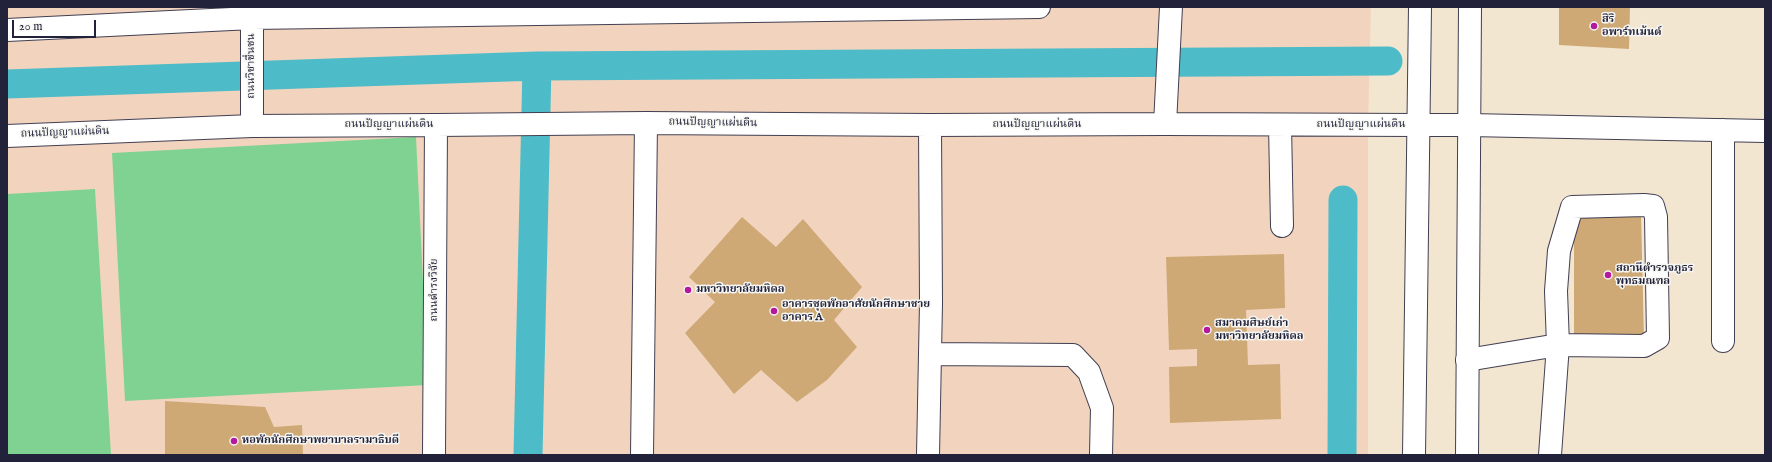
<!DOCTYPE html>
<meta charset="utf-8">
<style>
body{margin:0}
#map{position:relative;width:1772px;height:462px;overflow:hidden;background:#f3e6d1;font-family:"IM FELL English",serif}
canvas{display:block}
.frame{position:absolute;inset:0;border:8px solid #22223b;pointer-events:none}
.scale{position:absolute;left:12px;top:20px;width:84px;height:18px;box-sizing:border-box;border:2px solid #22223b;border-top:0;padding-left:5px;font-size:12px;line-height:14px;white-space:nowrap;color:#22223b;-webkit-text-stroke:3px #f6f6f2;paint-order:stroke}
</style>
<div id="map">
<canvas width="1772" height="462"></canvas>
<div class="frame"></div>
<div class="scale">20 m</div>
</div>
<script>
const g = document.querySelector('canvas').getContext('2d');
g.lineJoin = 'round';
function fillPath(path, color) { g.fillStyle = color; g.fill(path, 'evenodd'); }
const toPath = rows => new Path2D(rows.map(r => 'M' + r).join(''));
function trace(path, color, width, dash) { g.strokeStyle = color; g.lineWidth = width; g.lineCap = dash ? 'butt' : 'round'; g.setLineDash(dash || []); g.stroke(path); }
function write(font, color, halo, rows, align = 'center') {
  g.font = font + ' "IM FELL English","Noto Serif Thai",serif'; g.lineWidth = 3; g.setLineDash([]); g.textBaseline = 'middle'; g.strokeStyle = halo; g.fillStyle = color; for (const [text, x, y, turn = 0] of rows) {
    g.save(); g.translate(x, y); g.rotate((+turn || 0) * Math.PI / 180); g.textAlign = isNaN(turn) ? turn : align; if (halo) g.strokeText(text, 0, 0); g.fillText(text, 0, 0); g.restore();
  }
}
fillPath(toPath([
 [7,7,1371,7,1368,124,1368,455,7,455]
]), '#f2d4be');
fillPath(toPath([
 [416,137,428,385,125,401,112,153],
 [95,189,111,455,7,455,7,194]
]), '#80d293');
trace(toPath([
 [7,84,537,66,1388,61],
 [528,455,537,66],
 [1342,455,1343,200]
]), '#4dbbc8', 29);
fillPath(toPath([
 [1559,7,1630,7,1629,49,1559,45],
 [1574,212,1641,212,1644,340,1574,337],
 [742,217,776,247,803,219,862,287,834,320,857,347,827,380,797,402,761,370,734,394,685,333,715,302,689,277],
 [1284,254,1285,308,1246,310,1248,365,1280,364,1281,419,1170,423,1169,367,1197,366,1197,349,1169,350,1166,257],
 [165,401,265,407,274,427,302,425,303,455,165,455]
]), '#cea976');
const minor = toPath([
 [7,30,252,18,1039,7],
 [1165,124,1171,7],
 [1280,125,1282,226],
 [1469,125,1765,131],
 [252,126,252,7],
 [7,136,252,126,436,125,646,123,930,125,1165,124,1418,125],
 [1644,205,1653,206,1656,217,1658,338,1644,346,1558,345,1556,291,1559,251,1572,207,1644,205],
 [1723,341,1723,130],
 [930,354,1073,355,1089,372,1102,408,1101,455],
 [1467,360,1558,345,1550,455],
 [434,455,436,125],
 [642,455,646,123],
 [928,455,931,303,930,125]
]);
const major = toPath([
 [1418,125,1469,125],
 [1414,455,1420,7],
 [1467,455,1470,7]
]);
trace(minor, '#413f52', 24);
trace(major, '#413f52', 24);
trace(minor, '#fff', 22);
trace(major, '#fff', 22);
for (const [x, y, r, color] of [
 [1594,26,4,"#b5179e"],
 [1608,275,4,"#b5179e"],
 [688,290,4,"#b5179e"],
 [774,311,4,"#b5179e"],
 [1207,330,4,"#b5179e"],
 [234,441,4,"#b5179e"]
]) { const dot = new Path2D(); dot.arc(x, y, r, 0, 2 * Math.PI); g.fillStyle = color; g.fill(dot); trace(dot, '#f6f6f2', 1.5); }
write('bold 11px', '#22223b', '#f6f6f2', [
 ["สิริ",1602,20],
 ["อพาร์ทเม้นต์",1602,33],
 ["สถานีตำรวจภูธร",1616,269],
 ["พุทธมณฑล",1616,282],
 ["มหาวิทยาลัยมหิดล",696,290],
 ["อาคารชุดพักอาศัยนักศึกษาชาย",782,305],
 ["อาคาร A",782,318],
 ["สมาคมศิษย์เก่า",1215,324],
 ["มหาวิทยาลัยมหิดล",1215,337],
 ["หอพักนักศึกษาพยาบาลรามาธิบดี",242,441]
], 'left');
write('11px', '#22223b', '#f6f6f2', [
 ["ถนนวิชาชื่นชน",252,66,-90],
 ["ถนนปัญญาแผ่นดิน",713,123,1],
 ["ถนนปัญญาแผ่นดิน",389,125],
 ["ถนนปัญญาแผ่นดิน",1037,125],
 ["ถนนปัญญาแผ่นดิน",1361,125],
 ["ถนนปัญญาแผ่นดิน",65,133,-2],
 ["ถนนดำรงวิจัย",435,290,-90]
]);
</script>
